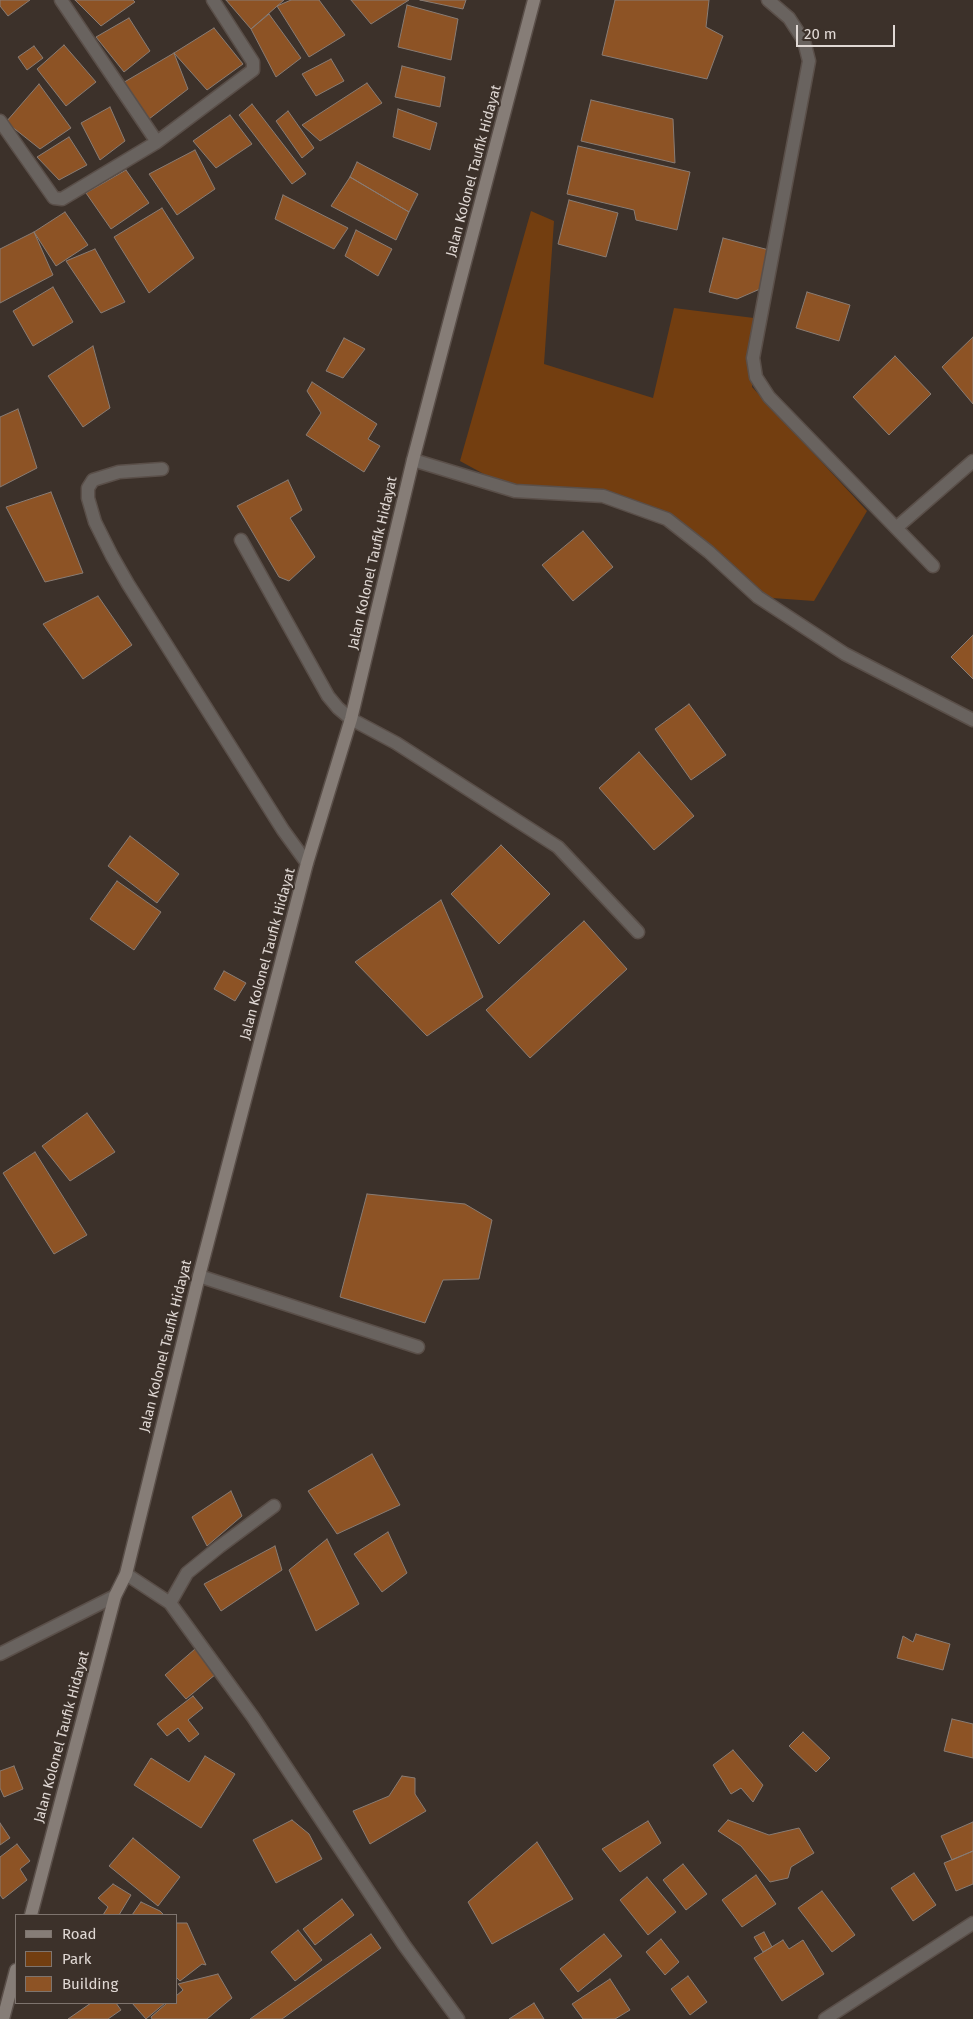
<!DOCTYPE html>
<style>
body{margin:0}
#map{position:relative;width:973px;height:2019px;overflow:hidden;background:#3c312a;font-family:"Fira Sans",sans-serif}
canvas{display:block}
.legend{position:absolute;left:15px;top:1914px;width:162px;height:90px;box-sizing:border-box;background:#3c312a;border:1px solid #7e746e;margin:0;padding:6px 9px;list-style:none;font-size:15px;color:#e0d8d4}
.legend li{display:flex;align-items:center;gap:10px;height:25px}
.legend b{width:25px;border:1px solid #7e746e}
.scale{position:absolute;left:796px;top:25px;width:99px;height:22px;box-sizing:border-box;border:2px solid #e0d8d4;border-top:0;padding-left:6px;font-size:15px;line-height:18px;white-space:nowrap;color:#e0d8d4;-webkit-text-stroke:4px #3c312a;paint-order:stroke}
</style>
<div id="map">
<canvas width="973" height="2019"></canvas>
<ul class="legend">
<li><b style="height:6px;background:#867d77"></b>Road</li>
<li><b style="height:14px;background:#733e10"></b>Park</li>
<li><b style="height:14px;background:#8d5325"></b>Building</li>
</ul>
<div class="scale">20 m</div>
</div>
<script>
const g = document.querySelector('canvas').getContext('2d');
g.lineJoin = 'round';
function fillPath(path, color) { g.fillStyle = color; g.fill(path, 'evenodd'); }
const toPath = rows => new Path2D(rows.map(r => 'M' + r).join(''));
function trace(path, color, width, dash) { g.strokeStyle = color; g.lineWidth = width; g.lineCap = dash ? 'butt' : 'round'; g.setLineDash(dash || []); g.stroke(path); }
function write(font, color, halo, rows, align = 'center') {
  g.font = font + ' "Fira Sans",sans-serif'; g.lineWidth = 4; g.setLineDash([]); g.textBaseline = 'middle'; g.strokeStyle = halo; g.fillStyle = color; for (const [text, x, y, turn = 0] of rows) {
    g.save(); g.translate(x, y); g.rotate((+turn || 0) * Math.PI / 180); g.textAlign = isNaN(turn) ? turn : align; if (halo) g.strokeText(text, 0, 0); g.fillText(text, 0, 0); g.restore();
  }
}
fillPath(toPath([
 [531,211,554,221,544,364,653,398,674,308,754,318,752,387,867,511,814,601,758,597,667,519,602,496,515,491,460,461]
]), '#733e10');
const building = toPath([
 [0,0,30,0,8,16,0,6,0,0],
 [75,0,133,0,135,2,101,26,75,0],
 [226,0,284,0,251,29,226,0],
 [291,0,319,0,345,35,309,57,277,6,291,0],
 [351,0,409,0,371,24,351,0],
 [420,0,466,0,463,9,420,0],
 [615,0,709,0,706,27,723,36,707,79,602,55,615,0],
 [407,5,458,19,451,60,398,47,407,5],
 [269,14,301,58,276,77,251,29,269,14],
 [129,18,150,51,124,72,96,37,129,18],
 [214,28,243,64,207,90,174,53,214,28],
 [64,45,96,82,66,106,37,69,64,45],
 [34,46,43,58,27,70,18,57,34,46],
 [174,53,188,89,149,119,121,84,174,53],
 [331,59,344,81,316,96,302,74,331,59],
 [402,66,445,77,440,107,395,97,402,66],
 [367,83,382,103,320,141,302,125,367,83],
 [39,84,71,128,40,149,6,122,39,84],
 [591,100,673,119,675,163,581,141,591,100],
 [252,104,306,174,292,184,239,115,252,104],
 [110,107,125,141,100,160,81,123,110,107],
 [398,109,437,123,430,150,393,137,398,109],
 [288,111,314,148,302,158,276,121,288,111],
 [230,115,252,144,216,168,193,141,230,115],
 [69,137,87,165,59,180,37,157,69,137],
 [578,146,690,172,677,230,636,220,634,210,567,194,578,146],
 [195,150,215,189,177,215,149,174,195,150],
 [357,162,418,194,409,212,350,177,357,162],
 [126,170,149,203,111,229,86,193,126,170],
 [350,177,409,212,396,240,331,206,350,177],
 [283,195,348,228,334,249,275,219,283,195],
 [569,200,618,213,606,257,558,244,569,200],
 [162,208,194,258,149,293,114,237,162,208],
 [65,212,88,245,56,266,34,232,65,212],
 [356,230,392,249,378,276,345,256,356,230],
 [34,232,53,275,0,303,0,249,34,232],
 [723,238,769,250,760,289,737,299,709,292,723,238],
 [95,249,125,302,101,313,66,261,95,249],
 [53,287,73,322,33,346,13,311,53,287],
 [807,292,850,305,839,341,796,328,807,292],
 [973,337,973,404,942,367,973,337],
 [344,338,365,349,343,378,326,371,344,338],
 [93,346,110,408,83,427,48,376,93,346],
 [895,356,931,394,889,435,853,397,895,356],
 [312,382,377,424,368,439,380,446,364,472,306,435,321,413,307,391,312,382],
 [18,409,37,468,0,487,0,417,18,409],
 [288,480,302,510,290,518,315,557,289,581,279,577,237,506,288,480],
 [51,492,83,573,45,582,6,507,51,492],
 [583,531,613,567,573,601,542,565,583,531],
 [98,596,132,645,83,679,43,624,98,596],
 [973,635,973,679,951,657,973,635],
 [689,704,726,755,691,780,655,729,689,704],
 [639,752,694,816,654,850,599,788,639,752],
 [130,836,179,874,157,903,108,866,130,836],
 [501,845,550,894,499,944,451,894,501,845],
 [117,881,161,912,134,950,90,919,117,881],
 [441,900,483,997,427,1036,355,962,441,900],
 [584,921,627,969,530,1058,486,1010,584,921],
 [224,971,246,983,235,1001,214,989,224,971],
 [87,1113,115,1152,70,1181,42,1146,87,1113],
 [35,1152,87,1235,54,1254,3,1173,35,1152],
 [367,1194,465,1204,492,1220,479,1279,443,1280,425,1323,340,1297,367,1194],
 [372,1454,400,1505,337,1534,308,1491,372,1454],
 [231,1491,242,1516,207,1546,192,1517,231,1491],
 [388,1532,407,1573,382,1592,354,1554,388,1532],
 [327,1539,359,1604,316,1631,289,1570,327,1539],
 [275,1546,282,1570,221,1611,204,1584,275,1546],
 [916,1634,950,1644,943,1670,897,1658,903,1636,913,1642,916,1634],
 [195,1649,216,1674,186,1699,165,1675,195,1649],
 [193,1696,203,1708,188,1720,199,1734,189,1742,178,1728,167,1736,157,1724,193,1696],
 [952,1719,973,1724,973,1758,944,1751,952,1719],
 [803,1732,830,1758,816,1772,789,1746,803,1732],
 [733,1750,763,1785,753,1802,741,1788,731,1794,713,1765,733,1750],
 [205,1756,235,1774,201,1828,134,1785,151,1758,189,1782,205,1756],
 [14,1766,23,1789,4,1797,0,1788,0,1771,14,1766],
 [402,1776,415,1778,415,1794,426,1811,370,1844,353,1811,389,1796,402,1776],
 [292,1820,309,1834,322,1859,276,1883,253,1840,292,1820],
 [728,1820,769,1835,799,1828,814,1853,791,1867,788,1878,770,1882,741,1846,718,1831,728,1820],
 [648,1821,661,1843,620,1872,602,1849,648,1821],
 [973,1822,973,1851,952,1860,941,1836,973,1822],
 [0,1823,10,1838,0,1845,0,1823],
 [133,1838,180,1877,158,1906,109,1866,133,1838],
 [537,1842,573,1899,492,1944,468,1902,537,1842],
 [17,1844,30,1861,20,1869,27,1880,3,1899,0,1895,0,1857,17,1844],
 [973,1851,973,1884,956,1891,944,1863,973,1851],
 [683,1864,707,1894,686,1910,663,1880,683,1864],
 [914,1873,936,1905,913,1921,891,1888,914,1873],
 [756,1875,776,1904,742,1927,722,1900,756,1875],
 [647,1877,676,1912,648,1935,620,1900,647,1877],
 [113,1884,131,1895,119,1915,103,1915,108,1907,98,1898,113,1884],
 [822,1891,855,1935,832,1952,798,1908,822,1891],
 [342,1899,354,1915,315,1945,303,1929,342,1899],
 [141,1902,160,1911,164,1915,132,1915,141,1902],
 [176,1923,187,1923,206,1965,202,1964,180,1981,176,1977,176,1923],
 [298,1930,322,1960,295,1981,271,1952,298,1930],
 [764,1932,772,1947,763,1952,754,1937,764,1932],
 [371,1934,381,1948,282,2019,250,2019,371,1934],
 [604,1934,622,1956,578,1992,560,1969,604,1934],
 [661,1939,679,1962,665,1975,646,1952,661,1939],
 [783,1940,789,1949,803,1940,824,1974,782,2001,754,1958,783,1940],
 [218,1974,232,1998,207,2019,152,2019,151,2017,167,2003,176,2003,176,1996,183,1990,178,1984,218,1974],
 [688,1976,707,2002,690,2015,671,1989,688,1976],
 [610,1979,630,2010,615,2019,583,2019,572,2004,610,1979],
 [91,2003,116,2003,121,2010,108,2019,68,2019,91,2003],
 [132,2003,165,2003,146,2019,132,2003],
 [534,2003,544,2019,509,2019,534,2003]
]);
fillPath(building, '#8d5325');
trace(building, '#897c74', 1);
const service = toPath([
 [199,1276,418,1347]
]);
const minor = toPath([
 [61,0,157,142],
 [768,0,789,18,804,41,809,61,753,358,756,377,769,397,933,566],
 [0,121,54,198,62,199,157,142,253,70,253,62,213,0],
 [413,460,515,491,603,496,667,519,709,552,758,597,845,654,973,720],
 [162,469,119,472,93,480,88,488,88,498,95,522,112,556,128,584,283,830,307,863],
 [896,528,973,461],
 [241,540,328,696,338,708,351,719,396,743,558,847,638,932],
 [126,1574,170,1603,253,1717,404,1945,458,2019],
 [170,1603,187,1573,219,1547,274,1506],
 [0,1654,115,1596],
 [825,2019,973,1923]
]);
const secondary = toPath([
 [31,1915,115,1596,126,1574,199,1276,307,863,351,719,413,460,534,0],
 [3,2019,16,1970]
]);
trace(service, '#5a4f49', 15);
trace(minor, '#5a4f49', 15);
trace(secondary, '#5a4f49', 15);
trace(service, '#69635f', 12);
trace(minor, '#69635f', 12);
trace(secondary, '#867d77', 12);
write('14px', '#e0d8d4', '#3c312a', [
 ["Jalan Kolonel Taufik Hidayat",474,171,-75],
 ["Jalan Kolonel Taufik Hidayat",373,563,-77],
 ["Jalan Kolonel Taufik Hidayat",268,954,-75],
 ["Jalan Kolonel Taufik Hidayat",166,1346,-76],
 ["Jalan Kolonel Taufik Hidayat",62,1737,-75]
]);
</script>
